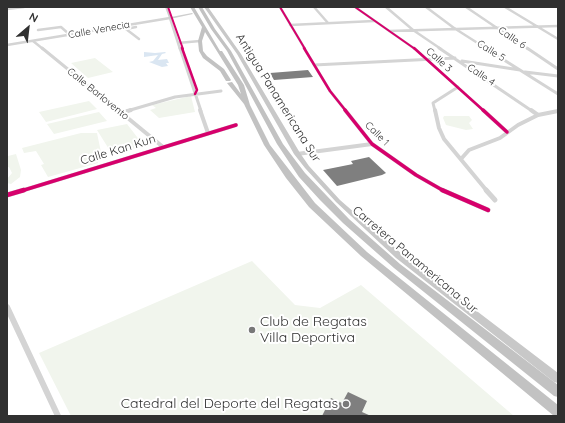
<!DOCTYPE html>
<style>
body{margin:0}
#map{position:relative;width:565px;height:423px;overflow:hidden;background:#fff;font-family:Quicksand,sans-serif}
canvas{display:block}
.frame{position:absolute;inset:0;border:8px solid #303030;pointer-events:none}
.north{position:absolute;left:8px;top:8px;width:40px;height:40px;-webkit-text-stroke:3px #fff;paint-order:stroke;rotate:28deg;font-size:11px;font-weight:700;line-height:16px;text-align:center;color:#303030}
.north::after{content:'';display:block;margin:auto;width:14px;height:18px;background:#303030;clip-path:polygon(50% 0,100% 100%,50% 72%,0 100%)}
</style>
<div id="map">
<canvas width="565" height="423"></canvas>
<div class="frame"></div>
<div class="north">N</div>
</div>
<script>
const g = document.querySelector('canvas').getContext('2d');
g.lineJoin = 'round';
function fillPath(path, color) { g.fillStyle = color; g.fill(path, 'evenodd'); }
const toPath = rows => new Path2D(rows.map(r => 'M' + r).join(''));
function trace(path, color, width, dash) { g.strokeStyle = color; g.lineWidth = width; g.lineCap = dash ? 'butt' : 'round'; g.setLineDash(dash || []); g.stroke(path); }
function write(font, color, halo, rows, align = 'center') {
  g.font = font + ' Quicksand,sans-serif'; g.lineWidth = 4; g.setLineDash([]); g.textBaseline = 'middle'; g.strokeStyle = halo; g.fillStyle = color; for (const [text, x, y, turn = 0] of rows) {
    g.save(); g.translate(x, y); g.rotate((+turn || 0) * Math.PI / 180); g.textAlign = isNaN(turn) ? turn : align; if (halo) g.strokeText(text, 0, 0); g.fillText(text, 0, 0); g.restore();
  }
}
fillPath(toPath([
 [95,58,113,72,88,78,71,63],
 [191,96,195,112,159,118,150,110,156,108,152,105],
 [89,101,97,109,46,122,39,112],
 [99,112,107,121,54,134,47,124],
 [444,116,469,116,472,120,469,123,473,129,466,130,446,125,443,118],
 [127,124,144,146,112,154,97,130],
 [81,133,97,133,102,157,97,159,98,163,48,177,41,165,44,164,36,151,24,153,22,148],
 [16,154,21,170,20,177,11,184,7,183,7,179,12,173,9,167,7,167,8,156],
 [252,261,295,305,320,308,361,285,514,416,71,416,39,353]
]), '#f1f5ed');
fillPath(toPath([
 [144,52,155,53,165,52,166,53,162,54,158,60,167,59,169,63,166,63,168,66,162,67,149,62,153,61,158,55,144,57]
]), '#dae6f2');
fillPath(toPath([
 [308,70,313,77,274,80,270,73],
 [369,157,386,173,382,175,337,186,323,170,353,164,351,161],
 [348,392,367,401,362,412,371,416,322,416,331,398,342,403]
]), '#7f7f7f');
trace(toPath([
 [280,7,305,49],
 [314,7,328,23],
 [355,7,415,49],
 [386,7,413,30,441,49],
 [426,7,454,28,487,49],
 [466,7,528,49],
 [505,7,558,39],
 [7,9,24,7],
 [290,25,374,21],
 [122,26,139,39],
 [126,29,136,27],
 [38,30,61,27,70,35],
 [389,31,558,26],
 [33,41,43,49],
 [178,43,200,41],
 [7,45,170,18,180,49]
]), '#d4d4d4', 2.5);
trace(toPath([
 [42,48,119,111],
 [180,48,201,111],
 [304,48,330,91,346,111],
 [414,48,484,111],
 [439,48,532,111],
 [485,48,558,94],
 [527,48,558,69],
 [462,61,520,70],
 [314,65,455,58],
 [525,72,558,76],
 [127,111,175,97,221,91],
 [435,111,433,103,458,87]
]), '#d4d4d4', 3);
trace(toPath([
 [118,110,163,147],
 [200,110,208,133],
 [345,110,372,144,416,175,444,191],
 [435,110,439,128,444,139,487,191],
 [483,110,507,132],
 [531,110,538,115],
 [121,113,131,110],
 [297,154,372,144],
 [461,159,469,150,500,138,518,125,538,115,558,111],
 [21,191,236,125]
]), '#d4d4d4', 4);
trace(toPath([
 [442,190,488,210],
 [486,190,495,200],
 [7,195,24,190]
]), '#d4d4d4', 5);
trace(toPath([
 [7,307,58,416]
]), '#d4d4d4', 6);
fillPath(toPath([
 [165,7,167,7,171,17,192,13,193,14,170,19,169,18,165,7]
]), '#cecece');
fillPath(toPath([
 [204,7,208,7,241,54,300,153,309,166,340,200,402,254,558,373,558,383,554,382,396,258,336,202,305,168,294,154,237,54,204,7]
]), '#c8c8c8');
fillPath(toPath([
 [190,7,194,7,220,51,222,51,244,85,250,105,270,145,315,203,367,252,558,405,558,416,554,416,361,256,309,207,286,178,264,145,244,104,227,83,232,82,241,94,238,85,205,32,202,41,203,51,207,56,224,69,231,80,230,81,226,81,220,71,203,58,199,51,198,41,202,27,190,7],
 [198,7,202,7,215,29,231,51,283,144,305,173,349,219,400,264,558,385,558,397,554,396,394,268,343,223,320,200,299,177,277,144,227,51,211,29,198,7]
]), '#c2c2c2');
trace(toPath([
 [168,7,183,49],
 [280,7,305,49],
 [355,7,415,49]
]), '#d6006c', 2);
trace(toPath([
 [182,48,197,90,195,94],
 [304,48,330,91,346,111],
 [414,48,484,111]
]), '#d6006c', 2.5);
trace(toPath([
 [345,110,372,144,416,175,444,191],
 [483,110,507,132],
 [21,191,236,125]
]), '#d6006c', 3.5);
trace(toPath([
 [442,190,488,210],
 [7,195,24,190]
]), '#d6006c', 4.5);
for (const [x, y, r, color] of [
 [252,330,4,"#787878"],
 [346,404,4,"#787878"]
]) { const dot = new Path2D(); dot.arc(x, y, r, 0, 2 * Math.PI); g.fillStyle = color; g.fill(dot); trace(dot, '#fff', 1.5); }
write('10px', '#303030', '#fff', [
 ["Calle Venecia",99,30,-10],
 ["Calle 6",512,38,34],
 ["Calle 5",491,51,32],
 ["Calle 3",439,60,42],
 ["Calle 4",481,75,34],
 ["Calle Barlovento",98,94,39],
 ["Calle 1",377,134,45]
]);
write('12px', '#303030', '#fff', [
 ["Antigua Panamericana Sur",278,98,58],
 ["Calle Kan Kun",118,150,-17],
 ["Carretera Panamericana Sur",415,260,40]
]);
write('14px', '#303030', '#fff', [
 ["Club de Regatas",260,322],
 ["Villa Deportiva",260,338],
 ["Catedral del Deporte del Regatas",338,404,"right"]
], 'left');
</script>
